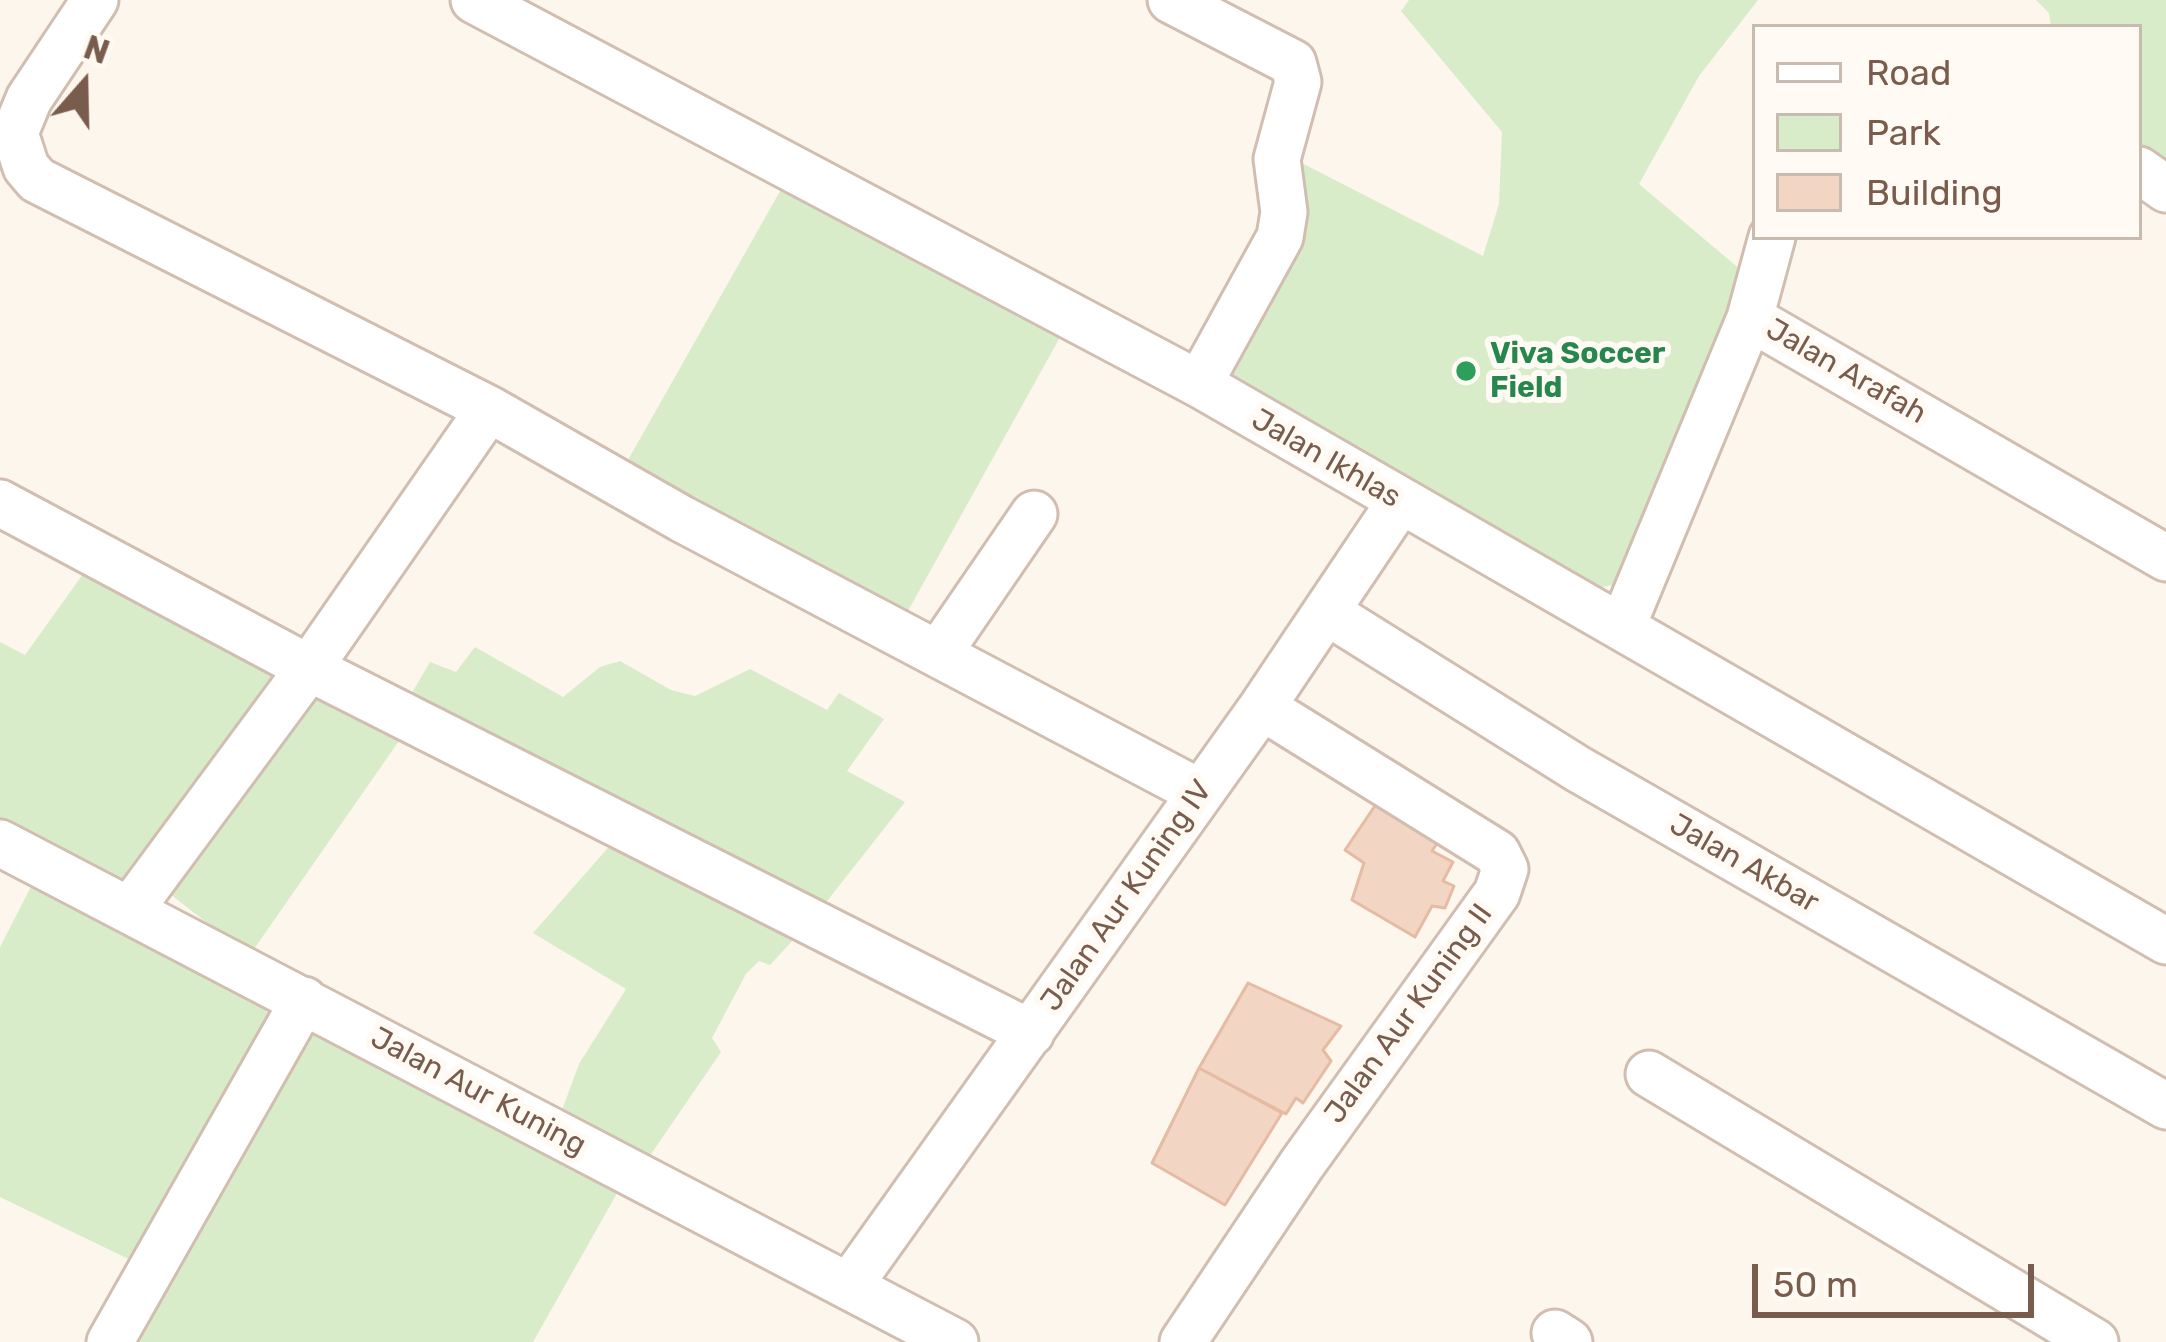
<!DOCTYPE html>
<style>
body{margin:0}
#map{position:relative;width:2166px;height:1342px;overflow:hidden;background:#fdf6ec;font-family:Rubik,sans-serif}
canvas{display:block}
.legend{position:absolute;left:1752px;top:24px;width:390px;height:216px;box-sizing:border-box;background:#fffaf3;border:3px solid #cabbb1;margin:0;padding:15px 21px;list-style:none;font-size:36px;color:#7a5c4d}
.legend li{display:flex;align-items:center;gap:24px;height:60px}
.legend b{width:60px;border:3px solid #cabbb1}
.north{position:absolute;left:24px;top:24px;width:120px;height:120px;-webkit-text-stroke:9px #fffaf3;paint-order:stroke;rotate:20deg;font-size:33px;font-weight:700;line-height:48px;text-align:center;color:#7a5c4d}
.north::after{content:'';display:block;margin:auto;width:42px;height:54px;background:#7a5c4d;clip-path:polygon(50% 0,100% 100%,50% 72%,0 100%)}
.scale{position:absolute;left:1752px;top:1264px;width:282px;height:54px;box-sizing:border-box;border:6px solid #7a5c4d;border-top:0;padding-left:15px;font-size:36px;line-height:42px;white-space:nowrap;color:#7a5c4d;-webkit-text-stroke:9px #fffaf3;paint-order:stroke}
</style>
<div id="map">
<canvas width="2166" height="1342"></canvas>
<ul class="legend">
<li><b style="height:15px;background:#fff"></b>Road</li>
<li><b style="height:33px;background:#d8ecc9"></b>Park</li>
<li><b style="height:33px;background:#f3d5c3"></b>Building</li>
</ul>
<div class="north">N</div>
<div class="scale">50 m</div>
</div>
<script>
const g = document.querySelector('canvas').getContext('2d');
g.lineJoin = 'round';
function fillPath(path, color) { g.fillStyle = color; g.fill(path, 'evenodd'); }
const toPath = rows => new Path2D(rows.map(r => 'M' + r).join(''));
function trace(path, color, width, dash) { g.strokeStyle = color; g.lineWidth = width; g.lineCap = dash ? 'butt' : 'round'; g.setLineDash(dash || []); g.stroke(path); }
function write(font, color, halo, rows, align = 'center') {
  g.font = font + ' Rubik,sans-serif'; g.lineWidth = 12; g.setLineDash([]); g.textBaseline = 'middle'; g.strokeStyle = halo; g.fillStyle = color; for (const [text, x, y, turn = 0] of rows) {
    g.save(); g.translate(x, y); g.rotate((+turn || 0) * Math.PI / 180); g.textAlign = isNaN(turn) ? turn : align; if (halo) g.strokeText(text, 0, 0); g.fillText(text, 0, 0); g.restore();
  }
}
fillPath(toPath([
 [1409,0,1758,0,1699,76,1639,184,1748,276,1617,584,1599,588,1246,387,1227,368,1292,158,1483,256,1499,204,1502,132,1401,11],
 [2036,0,2166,0,2166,172,2139,155,2139,27,2051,27,2049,13],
 [783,186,1064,330,903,620,624,467],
 [91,563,287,665,131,886,0,820,0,642,25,655],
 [475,647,563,697,600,667,620,661,671,690,695,696,750,669,827,710,839,693,884,719,847,771,905,802,824,905,410,696,430,662,456,672],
 [311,677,408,728,254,949,212,927,165,890],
 [614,841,795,938,770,965,759,961,746,974,712,1038,721,1052,649,1157,562,1110,579,1064,626,989,533,933],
 [37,875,281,1005,141,1265,0,1197,0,947],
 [307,1020,624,1181,533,1342,129,1342]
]), '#d8ecc9');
const building = toPath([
 [1383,794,1444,833,1432,851,1453,862,1443,881,1454,886,1445,908,1432,906,1415,937,1352,900,1364,863,1345,850,1383,794],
 [1248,983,1341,1026,1323,1050,1331,1061,1303,1103,1296,1098,1286,1114,1199,1068,1248,983],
 [1199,1068,1282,1113,1225,1205,1152,1163,1199,1068]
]);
fillPath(building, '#f3d5c3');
trace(building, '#e6bba3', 3);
const minor = toPath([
 [95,0,29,99,15,133,26,167,37,180,489,409,682,519,1199,792],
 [474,0,1199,384,2166,941],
 [1171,0,1293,63,1298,82,1277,159,1284,212,1280,237,1199,384],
 [2139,170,2166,189],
 [1750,318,2166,558],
 [0,503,309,668,1031,1033],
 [1327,612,1578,769,2166,1106],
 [1623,625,1750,318,1772,237],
 [938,654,1034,514],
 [0,843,955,1342],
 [130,910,309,668,489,409],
 [1649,1074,2095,1342],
 [849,1286,1262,707,1399,503],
 [1555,1333,1569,1342],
 [110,1342,304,1000],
 [1183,1342,1302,1164,1497,893,1505,869,1497,853,1262,707]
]);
trace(minor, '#d1beb0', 51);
trace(minor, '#fff', 45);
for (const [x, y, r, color] of [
 [1466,371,12,"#2e9e5b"]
]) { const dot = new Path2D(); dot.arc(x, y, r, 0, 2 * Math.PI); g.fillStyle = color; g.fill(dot); trace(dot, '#fffaf3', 4.5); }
write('bold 30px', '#27864d', '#fffaf3', [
 ["Viva Soccer",1490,354],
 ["Field",1490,388]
], 'left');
write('30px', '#7a5c4d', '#fffaf3', [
 ["Jalan Arafah",1846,372,30],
 ["Jalan Ikhlas",1326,459,30],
 ["Jalan Akbar",1744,864,30],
 ["Jalan Aur Kuning IV",1127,896,-55],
 ["Jalan Aur Kuning II",1409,1014,-54],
 ["Jalan Aur Kuning",478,1092,28]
]);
</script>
